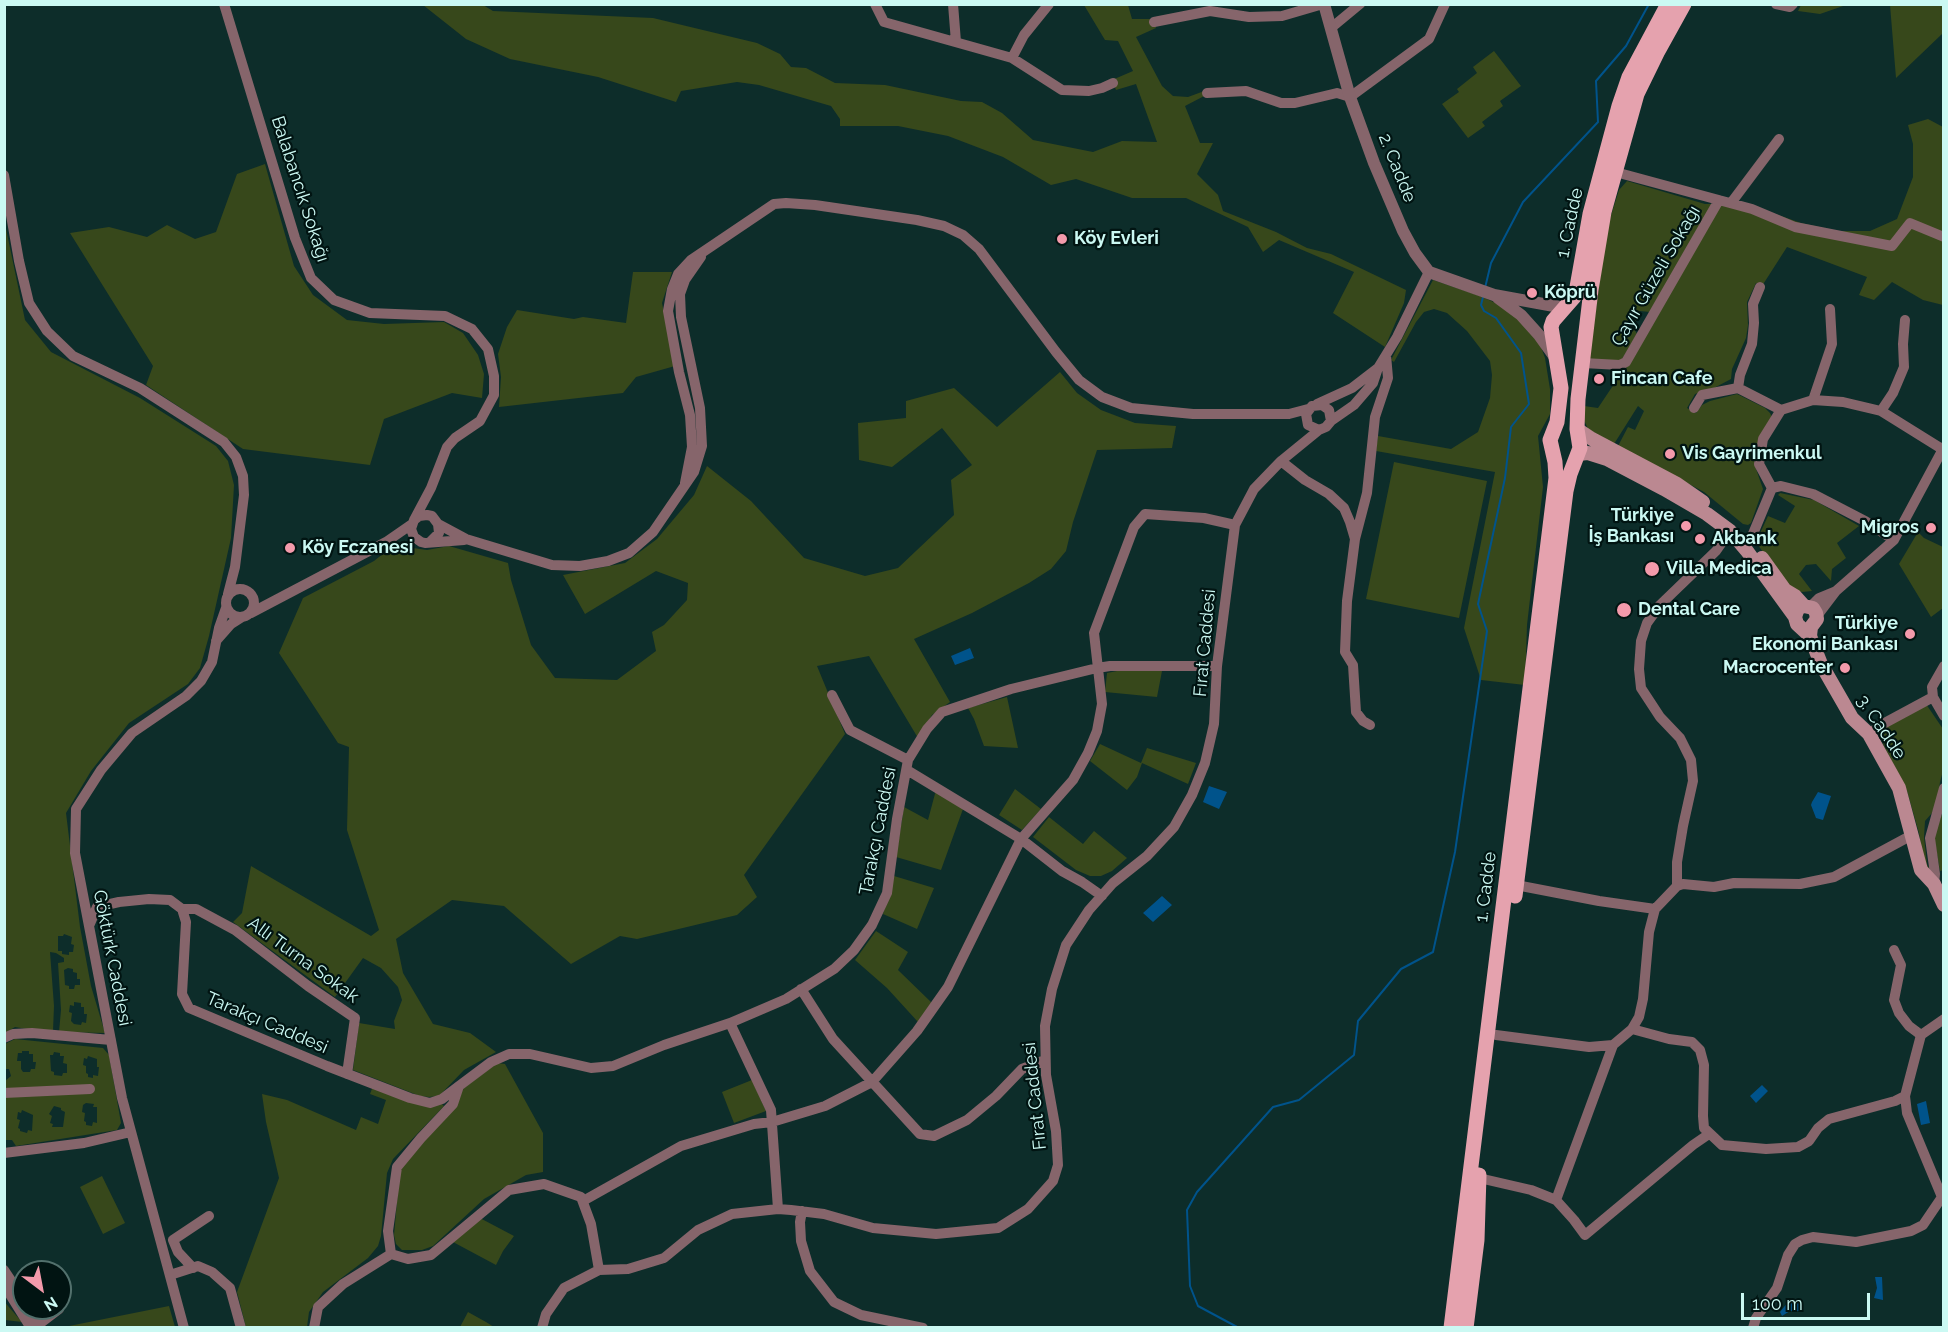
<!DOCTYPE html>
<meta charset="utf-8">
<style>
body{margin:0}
#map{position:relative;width:1948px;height:1332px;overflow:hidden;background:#0d2d2a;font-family:Raleway,sans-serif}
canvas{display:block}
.frame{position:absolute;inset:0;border:6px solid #cbf9f3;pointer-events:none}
.north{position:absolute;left:12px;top:1260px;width:60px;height:60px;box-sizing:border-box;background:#011412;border:2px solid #52706c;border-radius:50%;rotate:148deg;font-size:16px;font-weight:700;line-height:24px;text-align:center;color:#cbf9f3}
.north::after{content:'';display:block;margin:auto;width:21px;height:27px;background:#f39aab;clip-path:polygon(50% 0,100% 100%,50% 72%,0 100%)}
.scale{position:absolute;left:1741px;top:1293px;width:129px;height:27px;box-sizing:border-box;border:3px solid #cbf9f3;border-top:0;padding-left:8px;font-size:18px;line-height:21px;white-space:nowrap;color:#cbf9f3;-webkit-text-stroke:4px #011412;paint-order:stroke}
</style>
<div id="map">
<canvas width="1948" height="1332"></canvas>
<div class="frame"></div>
<div class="north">N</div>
<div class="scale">100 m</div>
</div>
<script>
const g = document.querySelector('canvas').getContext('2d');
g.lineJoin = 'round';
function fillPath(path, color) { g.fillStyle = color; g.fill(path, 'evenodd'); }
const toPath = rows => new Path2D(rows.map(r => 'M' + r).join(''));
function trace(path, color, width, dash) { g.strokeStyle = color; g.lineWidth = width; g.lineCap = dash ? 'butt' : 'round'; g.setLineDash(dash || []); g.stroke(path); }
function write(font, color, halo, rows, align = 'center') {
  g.font = font + ' Raleway,sans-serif'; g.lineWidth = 4.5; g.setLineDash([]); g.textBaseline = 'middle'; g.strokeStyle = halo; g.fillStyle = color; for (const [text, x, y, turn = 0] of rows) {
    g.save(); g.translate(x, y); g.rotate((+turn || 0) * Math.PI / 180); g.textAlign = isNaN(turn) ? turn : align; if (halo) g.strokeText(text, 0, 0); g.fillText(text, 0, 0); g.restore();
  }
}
fillPath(toPath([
 [423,5,483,5,493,11,653,18,757,43,780,54,791,67,806,68,835,83,885,85,961,101,982,102,1002,113,1033,140,1093,152,1122,141,1157,142,1136,84,1116,90,1112,80,1133,71,1118,41,1105,40,1084,5,1128,5,1132,19,1152,19,1154,22,1156,28,1136,37,1162,86,1173,96,1188,97,1207,90,1208,94,1185,106,1200,143,1213,143,1197,174,1218,195,1223,211,1276,232,1307,248,1331,254,1406,290,1404,303,1385,347,1333,313,1354,272,1279,240,1263,252,1248,227,1186,198,1132,198,1076,179,1051,185,1003,157,948,136,898,126,840,126,840,119,831,106,759,85,737,82,681,91,676,102,598,77,510,59,466,39],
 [1801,5,1801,4,1846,5,1820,14,1798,11],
 [1890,5,1942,5,1943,9,1942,34,1896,78],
 [1494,51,1521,86,1500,101,1503,106,1482,122,1485,126,1468,138,1442,104,1459,92,1457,89,1477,73,1473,67],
 [1928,119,1943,127,1943,305,1923,300,1892,282,1874,300,1859,295,1867,277,1787,247,1762,286,1756,283,1747,302,1748,325,1746,338,1732,369,1731,379,1714,388,1695,394,1687,408,1696,413,1702,405,1710,401,1737,394,1765,408,1770,413,1772,417,1755,466,1763,489,1751,523,1748,525,1743,524,1704,492,1618,446,1628,427,1635,430,1644,411,1638,406,1614,444,1588,429,1584,420,1584,406,1598,408,1614,384,1615,370,1626,368,1720,204,1764,210,1801,223,1838,231,1870,231,1897,219,1913,177,1913,144,1908,125],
 [265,164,294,266,313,295,347,320,384,324,444,322,463,333,478,355,484,374,482,398,452,393,384,419,370,465,243,449,146,385,153,366,70,233,109,227,147,237,167,225,195,239,216,232,237,174],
 [1627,181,1705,204,1713,204,1650,312,1640,311,1633,327,1637,334,1621,361,1589,360,1607,228,1619,190],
 [4,219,25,320,51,352,140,398,216,446,228,461,234,485,231,538,209,636,200,668,188,684,129,723,91,771,66,813,80,927,91,986,105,1033,59,1032,61,1010,58,963,64,962,64,958,56,953,50,952,54,1006,53,1031,50,1033,15,1027,5,1033],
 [64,934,72,937,71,944,74,945,73,952,69,952,69,955,62,954,62,951,58,951,58,936,63,936],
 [68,968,73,969,73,972,77,973,77,979,80,979,80,985,75,985,74,989,69,989,69,986,65,985,64,970],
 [74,1002,81,1003,81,1007,84,1007,84,1014,87,1014,86,1023,82,1022,81,1025,74,1024,71,1021,72,1013,69,1012,70,1005,74,1006],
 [633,272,672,272,662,303,675,366,636,377,623,393,499,407,501,377,498,354,507,327,517,310,574,319,583,317,626,323],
 [1433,280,1480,296,1509,309,1536,333,1545,358,1550,389,1550,414,1538,436,1543,487,1527,625,1525,685,1481,680,1464,628,1495,472,1376,451,1378,436,1451,449,1478,432,1490,398,1492,375,1490,361,1467,331,1447,313,1434,309,1424,312,1416,322,1394,362,1391,360],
 [1060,372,1077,393,1101,410,1135,423,1176,426,1172,448,1097,450,1073,522,1066,551,1051,569,1029,583,972,613,914,639,950,702,932,715,918,738,869,656,817,666,845,734,744,875,757,897,737,915,637,939,620,936,571,964,504,906,452,900,396,939,403,973,433,1024,470,1033,496,1052,464,1070,439,1096,429,1097,420,1096,353,1070,359,1023,395,1029,394,1021,402,1000,398,987,381,968,363,958,335,997,233,922,242,913,251,866,371,936,379,930,347,830,349,747,338,743,279,653,303,598,374,561,384,553,406,547,427,550,449,546,508,563,511,580,531,645,555,678,617,680,656,651,652,632,664,625,687,600,688,583,656,571,585,614,563,575,625,563,657,539,694,495,707,466,751,501,804,558,865,576,898,568,954,515,951,480,972,465,942,428,892,467,859,460,858,423,906,418,906,401,954,388,997,427],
 [1394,462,1487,481,1459,618,1366,599],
 [1780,493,1814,500,1859,526,1837,543,1846,558,1832,569,1831,581,1816,564,1806,565,1799,574,1812,591,1802,592,1794,590,1782,580,1756,542,1768,516,1785,523,1795,506,1778,495],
 [1918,532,1924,538,1943,547,1943,608,1931,617,1899,564],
 [1122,670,1162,671,1157,697,1105,692,1107,673],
 [1007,697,1018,748,984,746,974,719,968,708],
 [1926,704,1943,729,1943,771,1940,782,1938,797,1932,813,1925,821,1924,837,1927,864,1931,873,1924,865,1919,833,1907,791,1883,744,1880,732,1881,728],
 [1100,744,1141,763,1147,748,1196,763,1188,784,1142,763,1137,777,1127,790,1090,761],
 [1015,789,1041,809,1022,830,999,815],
 [936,790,963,809,941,870,896,857,904,807,928,820],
 [1943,811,1943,870,1940,871,1934,837],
 [1049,817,1083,844,1094,831,1127,858,1112,871,1101,876,1090,876,1076,870,1033,837],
 [894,876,934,888,917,929,883,914],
 [876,931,908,952,898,970,932,1003,918,1022,887,988,855,960],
 [15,1039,103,1048,109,1055,121,1123,117,1130,16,1146,12,1140,5,1140,5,1081,11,1076,9,1069,5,1069,5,1044],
 [22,1051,29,1051,29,1054,33,1054,33,1062,36,1062,35,1069,31,1069,30,1072,23,1072,21,1069,21,1061,17,1061,18,1053,22,1053],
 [54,1052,60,1053,60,1056,64,1056,63,1063,67,1064,67,1073,63,1073,62,1076,54,1075,54,1072,51,1071,50,1055,53,1055],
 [88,1056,97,1059,97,1067,99,1067,98,1076,93,1075,93,1078,88,1077,88,1074,86,1073,86,1066,83,1065,84,1058,87,1059],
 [86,1103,94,1104,93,1107,97,1107,97,1123,93,1122,92,1126,86,1125,86,1122,84,1121,85,1113,82,1112,83,1105],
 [54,1106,61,1108,61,1110,65,1112,63,1127,52,1127,53,1124,50,1123,52,1116,49,1114],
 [22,1110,33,1115,32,1131,28,1130,27,1133,20,1131,20,1129,18,1128,20,1120,17,1119,18,1112,21,1113],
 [497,1063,505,1064,543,1133,543,1172,526,1175,484,1199,433,1246,422,1250,402,1250,396,1244,394,1235,400,1168,464,1088],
 [752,1080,766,1111,734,1123,722,1092],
 [373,1086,441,1103,444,1106,393,1159,387,1173,381,1236,378,1246,368,1258,323,1292,309,1312,307,1327,246,1327,237,1292,279,1178,266,1122,262,1094,287,1100,356,1130,361,1117,378,1124,386,1100,370,1094],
 [102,1176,125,1223,103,1234,80,1187],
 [478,1217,514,1236,503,1251,496,1265,453,1242],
 [4,1301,8,1306,22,1322,5,1320],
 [169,1306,175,1327,63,1327,64,1327],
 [468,1312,486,1322,494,1327,460,1327]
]), '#37481b');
fillPath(toPath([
 [970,648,974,658,955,665,951,656],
 [1209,786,1227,792,1219,809,1203,802],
 [1818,792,1831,796,1823,820,1816,818,1811,805,1812,802],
 [1162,896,1172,905,1153,922,1143,913],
 [1762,1085,1768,1091,1756,1103,1750,1096],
 [1926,1101,1930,1123,1921,1125,1917,1104],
 [1875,1277,1882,1277,1883,1300,1874,1298,1877,1288],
 [1788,1302,1803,1303,1803,1311,1790,1311,1782,1316,1780,1312]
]), '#00538b');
trace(toPath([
 [1485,288,1491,263,1523,202,1598,122,1596,81,1626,46,1649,4],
 [1239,1328,1198,1306,1190,1286,1187,1210,1197,1192,1273,1107,1299,1100,1354,1055,1358,1021,1401,969,1433,952,1455,852,1487,631,1478,604,1505,478,1511,427,1529,404,1521,353,1496,318,1484,311,1481,305,1483,297]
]), '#00538b', 2);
trace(toPath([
 [224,4,295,238,311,278,334,300,370,313,445,316,472,329,488,349,494,376,494,395,480,421,455,438,447,447,431,488,414,520],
 [875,4,884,22,1012,58,1062,90,1089,91,1102,88,1113,83],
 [953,4,956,42],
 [1776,4,1790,7,1793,4],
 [1154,22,1210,11,1249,17,1282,16,1323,4],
 [1331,28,1360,4],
 [1012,58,1024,35,1049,4],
 [1207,93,1246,91,1281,103,1295,103,1337,93,1350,97,1429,39,1445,4],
 [1608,170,1752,209,1795,227,1892,246,1910,223,1944,237],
 [4,175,19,261,29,303,47,331,73,356,140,388,224,442,236,457,243,476,244,495,235,567,228,594],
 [1731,203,1779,139],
 [1583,363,1620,365,1626,362,1719,200],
 [1738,388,1740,375,1752,344,1754,323,1753,304,1760,287],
 [1813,400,1832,344,1830,309],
 [1317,404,1352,388,1378,368],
 [1694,408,1702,395,1738,388,1781,410,1813,400,1843,402,1881,411,1942,449],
 [1881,411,1893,393,1904,367,1903,344,1905,320],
 [1331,421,1329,410,1322,405,1312,406,1306,414,1308,425,1319,430,1326,427,1331,421,1354,405,1373,383,1378,368,1397,337,1429,272],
 [1281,461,1305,480,1329,494,1344,508,1350,522,1355,539,1347,601,1345,652,1353,665,1356,712,1363,721,1370,725],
 [685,483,692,447,690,415,679,372,668,311,672,289,678,274,691,260,774,204,786,203,815,205,917,220,944,226,963,235,979,249,1056,352,1079,380,1102,397,1131,408,1193,414,1289,414,1308,409],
 [1772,488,1781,486,1813,494,1865,521,1894,540],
 [438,524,466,539,552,565,580,566,608,561,629,553,653,532,694,472,702,446,700,408,681,317,680,294,685,280,701,257],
 [1355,539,1367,493,1375,417,1388,378,1386,355],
 [1750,541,1772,488,1759,464,1763,439,1781,410],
 [430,542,439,533,438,524,432,516,427,515,419,516,414,520,411,529,414,537,421,542,425,543,464,540],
 '226 603a14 14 0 1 1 28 0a14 14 0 1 1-28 0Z',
 [1810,607,1819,598,1836,591],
 [251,613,386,542,412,524],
 [1817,616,1836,591,1894,540,1944,447],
 [216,641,231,624,242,617],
 [1944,666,1932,687,1933,697,1944,716],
 [832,695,850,730,908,760],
 [1869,734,1881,725,1933,697],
 [907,770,1021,839,1062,871,1082,882,1102,896],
 [1934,884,1935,874,1930,838,1944,788],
 [1516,885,1599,901,1655,909],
 [1677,886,1677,862,1683,826,1693,781,1691,760,1680,738,1660,717,1641,688,1639,669,1641,641,1647,623,1660,605,1716,551,1730,531],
 [1677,886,1683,884,1714,887,1734,883,1800,884,1834,877,1912,835],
 [182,909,196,909,235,930,308,986,355,1018,347,1074],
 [89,926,97,907,119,902,149,899,170,900,182,909,186,922,182,994,189,1008,327,1066,410,1098,430,1103,442,1099,459,1086],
 [1894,950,1901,965,1894,1000,1899,1013,1909,1026,1921,1035],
 [801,989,833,1039,920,1134,934,1136,967,1120,996,1096,1022,1069,1045,1060],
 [730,1023,771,1110,778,1209],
 [1632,1029,1669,1039,1692,1042,1700,1050,1704,1065,1703,1116,1704,1128,1722,1145,1766,1149,1798,1147,1809,1141,1818,1128,1829,1119,1895,1101,1905,1096,1921,1035,1944,1019],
 [1496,1035,1589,1047,1613,1045],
 [4,1038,13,1034,32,1033,111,1040],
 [4,1093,90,1089],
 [1905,1096,1907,1113,1942,1197,1944,1197],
 [4,1153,84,1143,131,1132],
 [1479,1178,1531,1190,1556,1200,1574,1220,1585,1235,1693,1145,1709,1134],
 [1556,1200,1613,1045,1632,1029,1639,1017,1643,999,1649,932,1655,909,1677,886],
 [583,1201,681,1146,754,1124,772,1122,825,1106,872,1082,917,1031,948,987,1021,839,1073,780,1088,753,1097,731,1102,704,1094,633,1134,527,1145,514,1204,518,1235,525],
 [802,1211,800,1222,801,1241,810,1271,834,1302,861,1315,923,1328],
 [391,1254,408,1259,431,1255,509,1190,544,1184,581,1197,591,1224,599,1270],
 [193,1268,178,1252,173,1240,209,1216],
 [4,1270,24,1300],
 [170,1275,198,1266,212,1272,230,1288,241,1328],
 [4,1285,31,1328],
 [29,1308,40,1328],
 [38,1325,59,1309],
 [184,1328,122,1098,75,853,76,809,101,770,132,733,186,696,201,681,212,662,219,628,226,608],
 [314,1328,318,1307,343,1284,391,1254,388,1231,397,1167,421,1138,453,1104,459,1086,491,1062,509,1054,530,1054,591,1068,613,1066,664,1045,730,1023,786,999,834,969,854,950,872,925,887,893,897,819,908,760,927,729,942,712,1011,689,1097,668,1110,666,1217,666],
 [542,1328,546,1314,564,1288,599,1270,628,1269,664,1258,698,1230,732,1214,778,1209,791,1210,824,1214,873,1228,936,1234,998,1228,1028,1209,1053,1181,1058,1165,1056,1131,1046,1075,1045,1026,1052,989,1066,945,1089,910,1113,883,1147,856,1174,827,1192,795,1205,763,1214,724,1217,666,1235,525,1254,489,1281,461,1319,430],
 [1753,1328,1756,1318,1777,1288,1788,1255,1795,1244,1802,1240,1813,1237,1856,1242,1911,1231,1923,1225,1942,1197]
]), '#86656b', 10);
trace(toPath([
 [1324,4,1350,97,1374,163,1403,231,1415,253,1429,272,1494,295,1565,308],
 [1498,298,1521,315,1539,335,1554,356]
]), '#86656b', 12);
trace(toPath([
 [1577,429,1592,439,1677,484,1703,502],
 [1578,454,1588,453,1607,459,1664,489,1707,514,1730,531,1747,551,1795,617,1797,624,1810,636],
 [1762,558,1785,590,1795,596,1804,606],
 [1795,617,1798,608,1804,606,1813,608,1816,613,1817,619,1811,627,1810,636,1821,664,1852,718,1869,734,1899,788,1921,870,1934,884,1944,905]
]), '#bb8891', 14);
trace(toPath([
 [1515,896,1566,491,1570,474,1580,448,1577,429,1578,399,1591,290,1604,212,1637,94,1658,51,1684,4],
 [1451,1328,1556,478,1555,462,1550,440,1557,422,1561,388,1551,327,1553,321,1574,297,1577,287,1590,214,1619,106,1629,77,1668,4],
 [1466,1328,1477,1240,1479,1175]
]), '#e5a2ae', 15);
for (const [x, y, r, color] of [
 [1062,239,6,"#f39aab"],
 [1532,293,6,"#f39aab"],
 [1599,379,6,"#f39aab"],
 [1670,454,6,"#f39aab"],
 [1686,526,6,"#f39aab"],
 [1931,528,6,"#f39aab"],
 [1700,539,6,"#f39aab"],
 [290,548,6,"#f39aab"],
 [1652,569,8,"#f39aab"],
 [1624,610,8,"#f39aab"],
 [1910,634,6,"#f39aab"],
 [1845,668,6,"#f39aab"]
]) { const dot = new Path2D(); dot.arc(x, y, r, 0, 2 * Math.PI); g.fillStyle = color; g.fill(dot); trace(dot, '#011412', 2); }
write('18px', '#cbf9f3', '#011412', [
 ["2. Cadde",1397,168,68],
 ["Balabancık Sokağı",300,189,72],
 ["1. Cadde",1570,223,-78],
 ["Çayır Güzeli Sokağı",1656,276,-60],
 ["Fırat Caddesi",1205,643,-85],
 ["3. Cadde",1881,727,56],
 ["Tarakçı Caddesi",878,831,-79],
 ["1. Cadde",1486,887,-83],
 ["Göktürk Caddesi",112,958,79],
 ["Allı Turna Sokak",303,960,36],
 ["Tarakçı Caddesi",267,1023,23],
 ["Fırat Caddesi",1035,1096,-96]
]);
write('bold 18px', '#cbf9f3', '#011412', [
 ["Köy Evleri",1074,239],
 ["Köprü",1544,293],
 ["Fincan Cafe",1611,379],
 ["Vis Gayrimenkul",1682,454],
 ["Türkiye",1674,516,"right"],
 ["İş Bankası",1674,537,"right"],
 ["Migros",1919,528,"right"],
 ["Akbank",1712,539],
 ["Köy Eczanesi",302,548],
 ["Villa Medica",1666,569],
 ["Dental Care",1638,610],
 ["Türkiye",1898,624,"right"],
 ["Ekonomi Bankası",1898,645,"right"],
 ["Macrocenter",1833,668,"right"]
], 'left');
</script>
